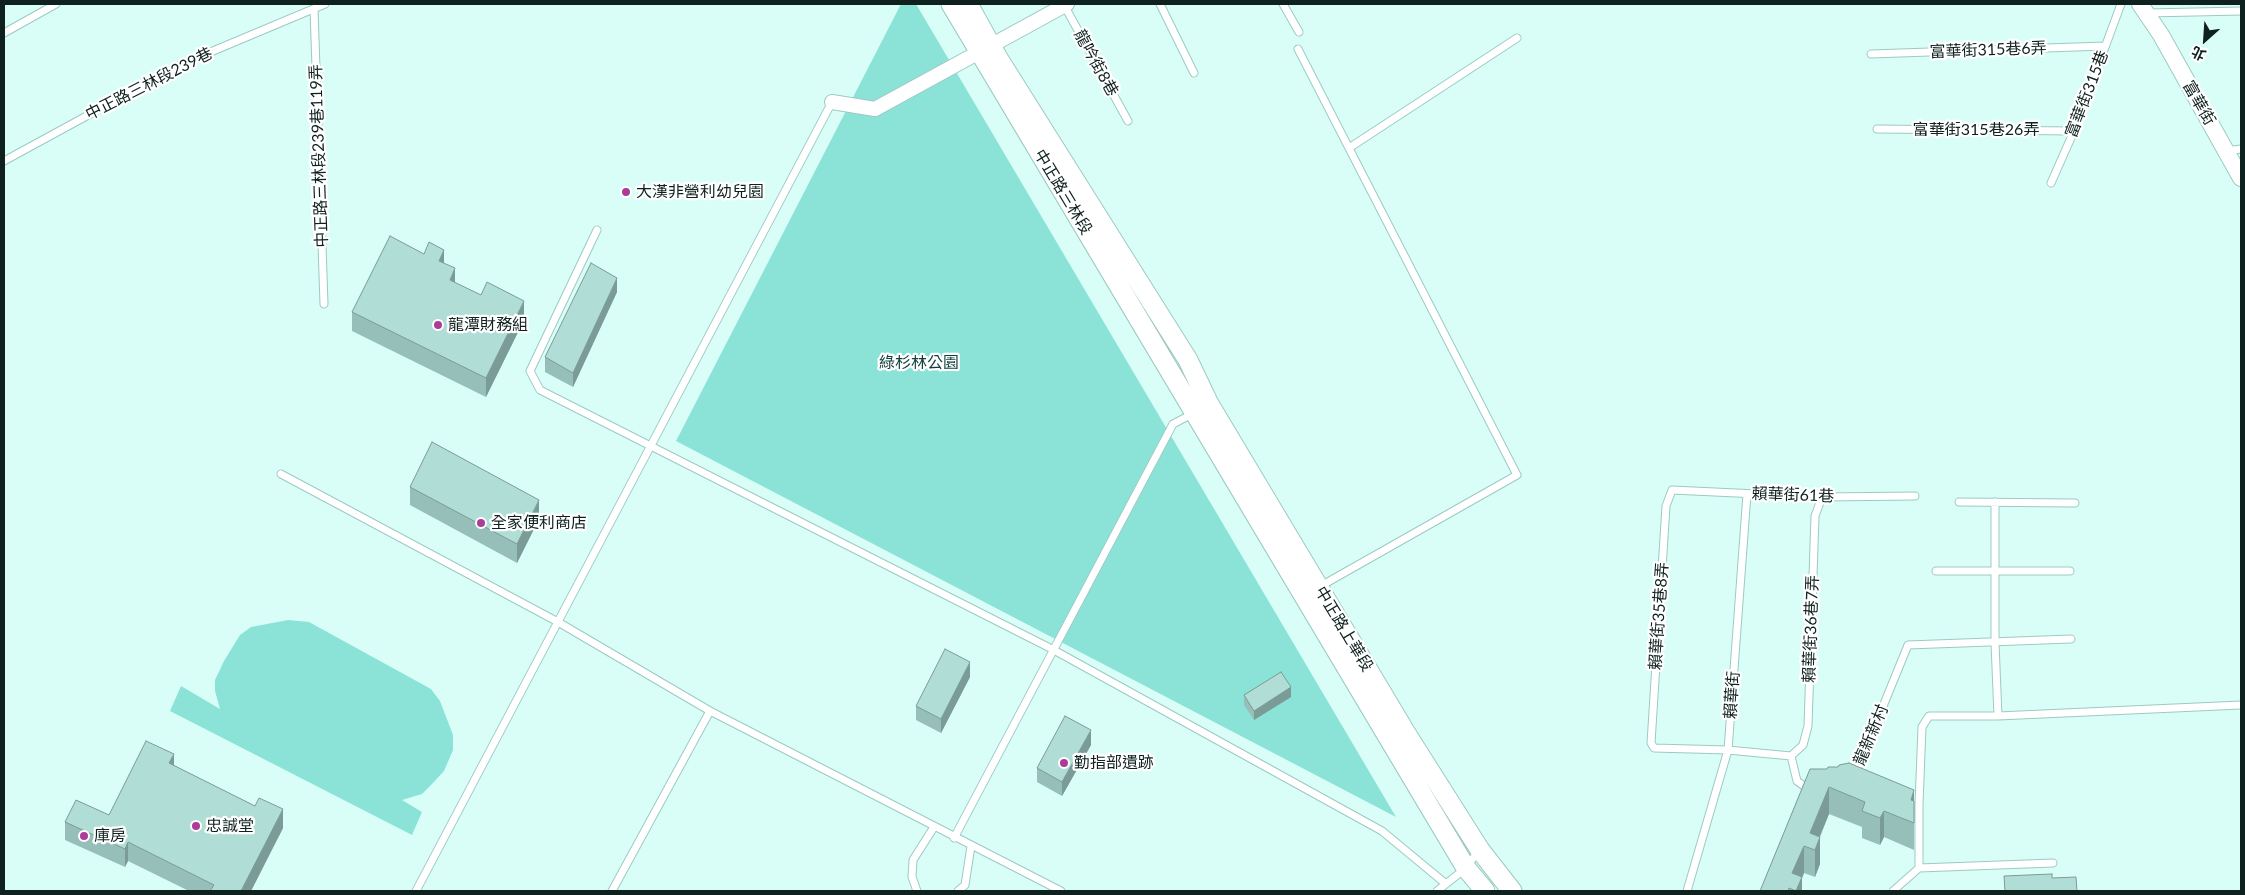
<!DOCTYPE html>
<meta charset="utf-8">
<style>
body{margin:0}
#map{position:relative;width:2245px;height:895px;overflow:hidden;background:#d9fef8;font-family:Lato,"Noto Sans TC",sans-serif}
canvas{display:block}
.frame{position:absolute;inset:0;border:5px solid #0f211f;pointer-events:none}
.north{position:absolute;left:2180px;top:15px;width:50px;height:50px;-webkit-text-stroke:4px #fff;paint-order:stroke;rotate:206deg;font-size:14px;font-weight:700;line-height:20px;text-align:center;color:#0f211f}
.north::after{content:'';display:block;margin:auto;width:18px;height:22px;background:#0f211f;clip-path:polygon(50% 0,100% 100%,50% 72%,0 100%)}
</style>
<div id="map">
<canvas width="2245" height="895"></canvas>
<div class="frame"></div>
<div class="north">北</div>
</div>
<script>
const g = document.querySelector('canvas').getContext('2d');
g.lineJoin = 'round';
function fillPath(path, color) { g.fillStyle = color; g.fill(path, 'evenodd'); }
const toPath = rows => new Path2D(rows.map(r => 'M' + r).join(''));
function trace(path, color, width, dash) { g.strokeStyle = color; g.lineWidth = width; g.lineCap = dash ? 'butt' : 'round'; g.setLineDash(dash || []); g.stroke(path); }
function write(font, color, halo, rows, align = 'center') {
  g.font = font + ' Lato,"Noto Sans TC",sans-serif'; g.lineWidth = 4.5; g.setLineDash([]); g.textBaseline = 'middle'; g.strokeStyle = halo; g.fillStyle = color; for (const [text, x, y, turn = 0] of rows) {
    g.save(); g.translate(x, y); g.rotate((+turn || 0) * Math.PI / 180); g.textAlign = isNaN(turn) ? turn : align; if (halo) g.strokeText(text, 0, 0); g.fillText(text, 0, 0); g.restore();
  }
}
fillPath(toPath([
 [901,4,916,4,1396,817,676,441],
 [288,620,309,622,431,689,440,701,453,735,453,750,444,771,432,784,422,794,402,800,422,812,412,835,170,711,181,686,220,709,215,691,215,680,224,661,240,635,251,627]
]), '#8be3d8');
const service = toPath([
 [1160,4,1194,73],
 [1283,4,1299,32],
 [1064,5,1128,121],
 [314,9,324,304],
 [2148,13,2241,11],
 [4,33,56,4],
 [1298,49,1517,475,1319,587],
 [1871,54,2105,46],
 [1877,129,2074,131],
 [1349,148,1517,38],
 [2226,151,2241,149],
 [4,161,182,64,325,4],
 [2051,183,2074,131,2121,4],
 [597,230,530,371,540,390,1052,649,1382,831,1446,884],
 [281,474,558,622,710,711,1061,891],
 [1959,502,2075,503],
 [1995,502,1995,643,1998,716],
 [1936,571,2070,571],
 [1791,756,1728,750,1654,748,1651,743,1666,506,1672,490,1822,497,1915,496],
 [1791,756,1803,745,1808,726,1815,516,1822,497],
 [1791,756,1797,781,1811,791],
 [1855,775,1908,645,2071,639],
 [954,838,1173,424,1194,413],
 [1919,868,2053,863],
 [416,891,832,102],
 [612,891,710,711],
 [917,891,912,877,913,860,934,827],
 [958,891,965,885,971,846],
 [1437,891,1466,868,1479,850],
 [1687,891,1728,750,1747,494],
 [1893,891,1919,868,1919,804,1922,727,1929,716,1998,716,2241,705]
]);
const minor = toPath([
 [832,102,875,109,1067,4]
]);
const tertiary = toPath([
 [2140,4,2161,35,2241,178]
]);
const secondary = toPath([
 [951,4,1466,868,1485,891],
 [968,4,998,58,1188,360,1209,404,1404,730,1480,850,1512,891]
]);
trace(service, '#9ccac3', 9);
trace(minor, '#9ccac3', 16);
trace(tertiary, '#9ccac3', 18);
trace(secondary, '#9ccac3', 21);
trace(service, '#fff', 7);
trace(minor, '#fff', 14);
trace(tertiary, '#fff', 16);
trace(secondary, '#fff', 19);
fillPath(toPath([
 [424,254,444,263,455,283,524,320,486,397,352,331,352,312],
 [617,292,573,387,545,372,545,357],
 [410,487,539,519,517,563,410,505],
 [970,677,941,733,916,720,916,706],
 [1244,695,1291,697,1254,720,1244,705],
 [1091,745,1062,796,1037,782,1037,768],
 [174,765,283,828,251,891,189,891,128,861,125,867,65,840,65,822,109,815],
 [1810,769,1914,790,1914,850,1884,837,1880,845,1862,838,1862,827,1829,814,1820,837,1820,864,1815,877,1804,873,1802,878,1802,891,1760,891]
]), '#97bfb9');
fillPath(toPath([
 [444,250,444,268,439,261],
 [455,268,455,287,450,280],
 [617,278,617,292,573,387,573,373],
 [524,301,524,320,486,397,486,378],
 [539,500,539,519,517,563,517,544],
 [970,662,970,677,941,733,941,719],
 [1291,687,1291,697,1254,720,1254,711],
 [1091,730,1091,745,1062,796,1062,782],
 [174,754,174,773,169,763],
 [1829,787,1829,814,1814,850,1810,833],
 [1914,790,1914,817,1911,800],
 [283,809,283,828,251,891,241,891],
 [1884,811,1884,837,1880,845,1880,818],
 [1820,837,1820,864,1815,877,1815,850],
 [128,842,128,861,125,867,125,849],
 [1804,846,1804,873,1802,878,1802,891,1796,891,1792,873]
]), '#7b9b96');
const building = toPath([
 [390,236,424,254,429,242,444,250,439,261,455,268,450,280,481,295,487,282,524,301,486,378,352,312,390,236],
 [591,263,617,278,573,373,545,357,591,263],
 [432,442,539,500,517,544,410,487,432,442],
 [945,649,970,662,941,719,916,706,945,649],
 [1281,672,1291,687,1254,711,1244,695,1281,672],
 [1065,716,1091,730,1062,782,1037,768,1065,716],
 [146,741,174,754,169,763,255,806,259,798,283,809,241,891,210,891,214,885,128,842,125,849,65,822,76,800,109,815,146,741],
 [1849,763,1914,790,1911,800,1914,801,1914,823,1884,811,1880,818,1862,811,1865,802,1829,787,1810,833,1820,837,1815,850,1804,846,1792,873,1802,877,1796,891,1789,888,1788,891,1760,891,1810,769,1827,769,1828,767,1838,767,1839,765,1849,763],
 [2052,874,2052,878,2076,877,2077,891,2005,891,2004,876,2052,874]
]);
fillPath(building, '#b0ded7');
trace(building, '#7b9b96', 1);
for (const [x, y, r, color] of [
 [626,192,5,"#ab3c98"],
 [438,325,5,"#ab3c98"],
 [481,523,5,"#ab3c98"],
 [1064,763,5,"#ab3c98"],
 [196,826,5,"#ab3c98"],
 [84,836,5,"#ab3c98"]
]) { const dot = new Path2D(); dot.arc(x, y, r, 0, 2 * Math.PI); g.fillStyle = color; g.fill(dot); trace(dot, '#fff', 2); }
write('16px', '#0f211f', '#fff', [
 ["富華街315巷6弄",1988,50,-2],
 ["龍吟街8巷",1096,63,61],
 ["中正路三林段239巷",149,84,-27],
 ["富華街315巷",2087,94,-69],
 ["富華街",2199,103,60],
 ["富華街315巷26弄",1976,130],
 ["中正路三林段239巷119弄",319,156,-92],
 ["中正路三林段",1063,192,59],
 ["賴華街61巷",1793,495,2],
 ["賴華街35巷8弄",1659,616,-86],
 ["中正路上華段",1344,629,59],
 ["賴華街36巷7弄",1811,629,-88],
 ["賴華街",1732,695,-86],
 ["龍新新村",1871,735,-67]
]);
write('16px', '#0f211f', '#fff', [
 ["大漢非營利幼兒園",636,192],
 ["龍潭財務組",448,325],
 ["全家便利商店",491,523],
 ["勤指部遺跡",1074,763],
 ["忠誠堂",206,826],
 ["庫房",94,836]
], 'left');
write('16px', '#0f3f3a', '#fff', [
 ["綠杉林公園",919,363]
]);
</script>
